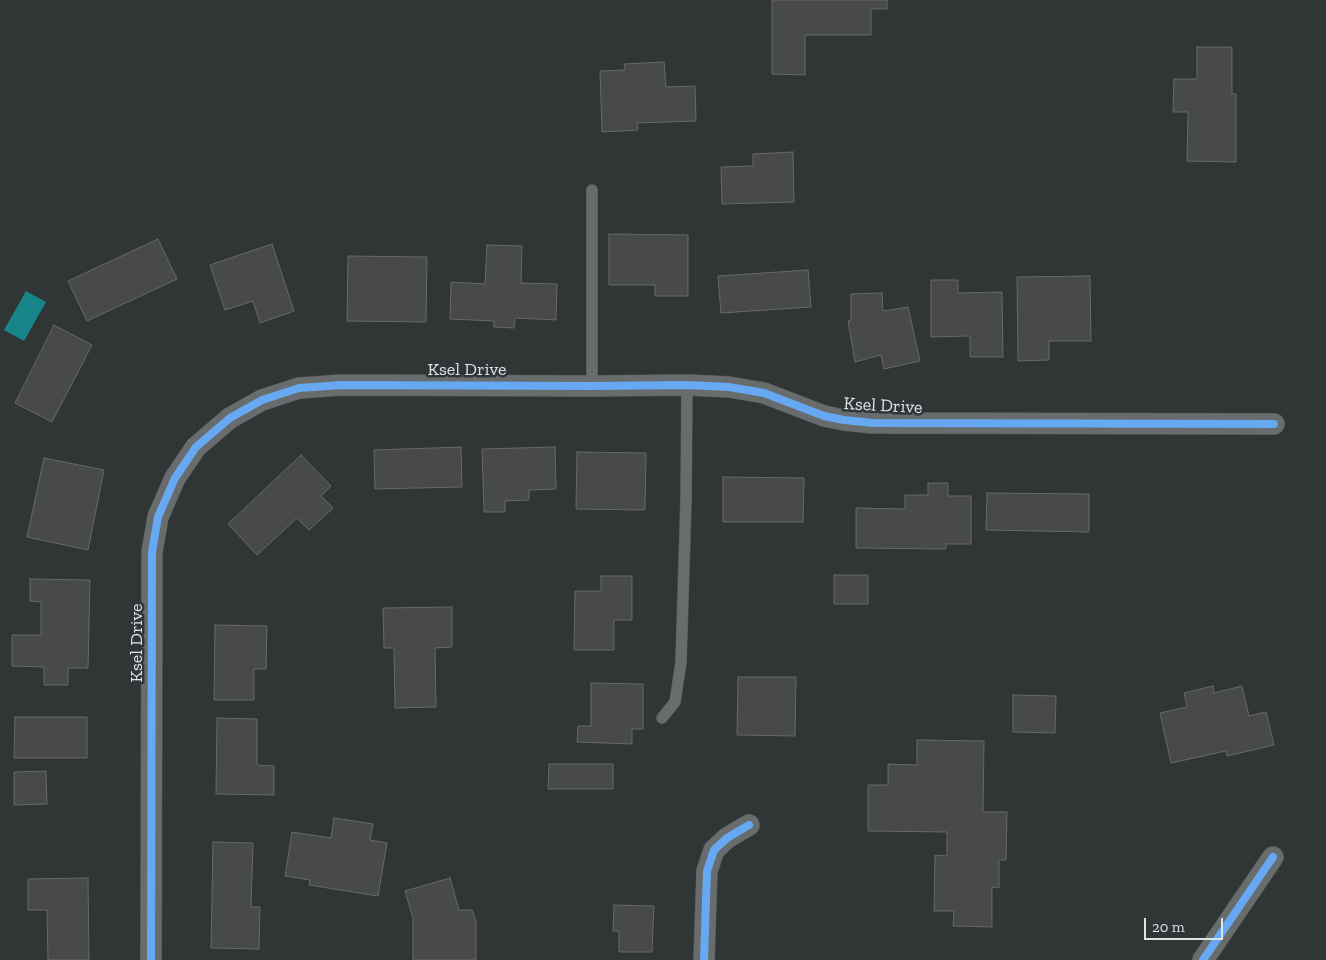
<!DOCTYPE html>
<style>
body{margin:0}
#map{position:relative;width:1326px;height:960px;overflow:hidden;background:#303535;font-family:"Zilla Slab",serif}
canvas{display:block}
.scale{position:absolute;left:1144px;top:918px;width:79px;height:22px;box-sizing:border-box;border:2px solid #dde2e2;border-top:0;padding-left:6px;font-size:15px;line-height:18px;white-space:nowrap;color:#dde2e2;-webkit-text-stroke:4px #2e3637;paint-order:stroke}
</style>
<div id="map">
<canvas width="1326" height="960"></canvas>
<div class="scale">20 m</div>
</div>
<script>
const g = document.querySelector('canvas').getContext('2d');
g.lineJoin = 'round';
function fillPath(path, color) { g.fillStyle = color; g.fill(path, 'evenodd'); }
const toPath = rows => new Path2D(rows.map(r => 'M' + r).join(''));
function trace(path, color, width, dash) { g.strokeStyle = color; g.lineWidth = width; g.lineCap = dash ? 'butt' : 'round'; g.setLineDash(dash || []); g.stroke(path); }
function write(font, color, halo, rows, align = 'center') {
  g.font = font + ' "Zilla Slab",serif'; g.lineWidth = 5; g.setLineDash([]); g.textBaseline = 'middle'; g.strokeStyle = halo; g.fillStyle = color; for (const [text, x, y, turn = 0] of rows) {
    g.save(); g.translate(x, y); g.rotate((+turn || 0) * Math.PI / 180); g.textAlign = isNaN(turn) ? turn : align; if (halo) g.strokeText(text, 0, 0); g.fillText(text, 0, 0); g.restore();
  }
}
fillPath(toPath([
 [26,291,46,302,24,341,4,330]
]), '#17858a');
const building = toPath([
 [772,0,887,0,887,9,871,9,871,35,805,35,805,75,772,74,772,0],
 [1197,47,1232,47,1232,94,1236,94,1236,162,1187,161,1188,112,1173,112,1174,79,1197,79,1197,47],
 [664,62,666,87,695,86,696,121,637,123,638,130,602,132,600,71,625,70,624,64,664,62],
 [793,152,794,202,722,204,721,167,753,166,753,154,793,152],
 [609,234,688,235,688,296,655,296,655,285,609,285,609,234],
 [158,239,177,279,87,321,68,281,158,239],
 [272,244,294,311,260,323,253,301,225,310,210,265,272,244],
 [487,245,522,246,521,283,557,284,556,320,515,318,514,328,494,327,494,321,450,319,451,282,485,284,487,245],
 [348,256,427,257,426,322,347,321,348,256],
 [808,270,811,307,721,313,718,276,808,270],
 [1090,276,1091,341,1049,341,1049,360,1018,361,1017,277,1090,276],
 [931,280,958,280,958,293,1002,292,1003,357,970,357,970,336,931,337,931,280],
 [882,293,883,311,908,307,920,361,884,369,881,355,855,362,848,321,851,320,851,294,882,293],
 [54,325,92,345,52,422,15,403,54,325],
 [461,447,462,487,375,489,374,450,461,447],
 [555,447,556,489,529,490,529,500,505,501,505,512,484,512,482,449,555,447],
 [577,452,646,453,645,510,576,509,577,452],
 [301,455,331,486,321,496,333,508,309,530,297,518,257,555,228,524,301,455],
 [44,458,104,470,88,550,27,537,44,458],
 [723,477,804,478,803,522,723,522,723,477],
 [928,483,948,483,948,496,971,496,971,544,946,544,946,549,856,548,856,508,905,509,905,495,928,495,928,483],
 [987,493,1089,494,1089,532,986,530,987,493],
 [834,575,868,575,868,604,834,604,834,575],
 [601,576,632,576,632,620,614,620,614,650,574,650,575,591,601,591,601,576],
 [30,579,90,580,88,668,68,668,68,685,44,685,44,667,12,666,12,635,41,635,41,602,30,601,30,579],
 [452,607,452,647,435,648,436,707,395,708,394,648,384,648,383,608,452,607],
 [215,625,267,626,266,669,254,669,254,700,214,700,215,625],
 [738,677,796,677,795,736,737,735,738,677],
 [591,683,643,684,643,729,632,729,632,744,577,742,578,726,591,726,591,683],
 [1213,686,1214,693,1242,686,1249,716,1266,712,1274,745,1227,756,1226,751,1171,763,1160,713,1187,707,1184,693,1213,686],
 [1013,695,1056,696,1055,733,1013,732,1013,695],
 [15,717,87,717,87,758,14,758,15,717],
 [217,718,257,719,257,765,274,766,274,795,216,794,217,718],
 [917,740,984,741,983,812,1007,812,1006,860,999,860,999,888,992,887,992,927,953,926,954,911,934,911,935,855,947,856,947,832,868,831,868,785,888,785,888,764,917,765,917,740],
 [549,764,613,764,613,789,548,789,549,764],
 [46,771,47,804,14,805,14,772,46,771],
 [334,818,373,824,370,840,387,843,378,896,309,885,310,880,285,876,292,832,331,838,334,818],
 [213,842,253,843,251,907,260,907,259,949,211,948,213,842],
 [88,878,89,960,48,960,47,910,28,910,28,879,88,878],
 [450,878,459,910,472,910,476,922,476,960,413,960,413,918,405,891,450,878],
 [614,905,654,906,652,952,619,952,619,931,613,931,614,905]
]);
fillPath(building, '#484a49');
trace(building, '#686968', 1);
const service = toPath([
 [592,190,592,386],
 [662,718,675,702,681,662,686,500,687,385]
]);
const minor = toPath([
 [151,960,152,552,158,517,175,478,196,447,230,418,262,400,299,388,342,385,592,386,687,385,729,387,764,393,824,416,844,420,873,423,1274,424],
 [704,960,707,871,714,850,727,838,749,825],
 [1203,960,1273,857]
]);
trace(service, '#505454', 12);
trace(minor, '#505454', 22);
trace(service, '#686c6c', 11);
trace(minor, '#686c6c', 21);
trace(toPath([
 [151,960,152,552,158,517,175,478,196,447,230,418,262,400,299,388,342,385,592,386,687,385,729,387,764,393,824,416,844,420,873,423,1274,424],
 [704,960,707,871,714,850,727,838,749,825],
 [1203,960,1273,857]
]), '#66a8f1', 8);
write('18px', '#dde2e2', '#2e3637', [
 ["Ksel Drive",467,370],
 ["Ksel Drive",883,406,3],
 ["Ksel Drive",137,643,-90]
]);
</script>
